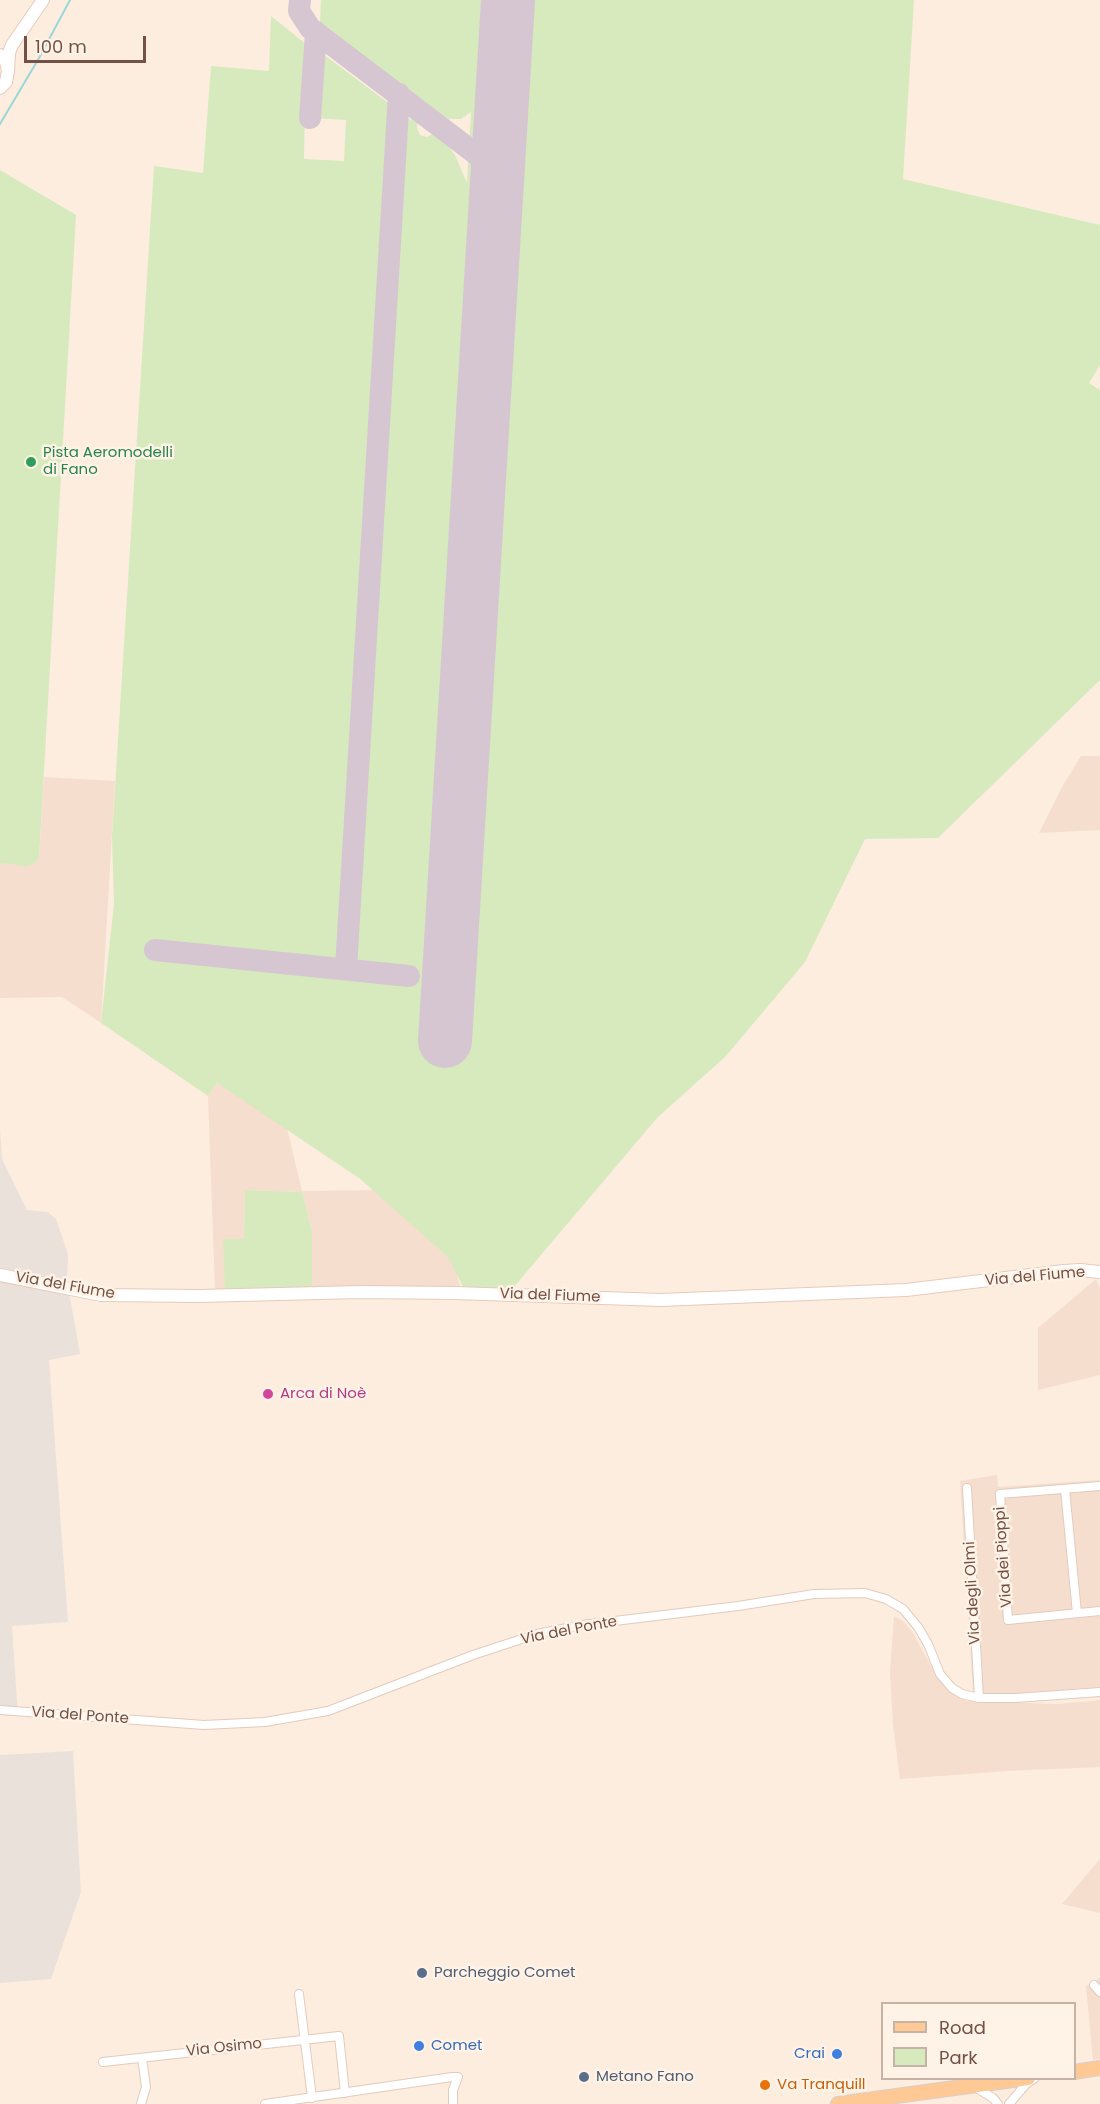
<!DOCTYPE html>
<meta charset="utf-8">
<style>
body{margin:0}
#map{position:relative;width:1100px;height:2104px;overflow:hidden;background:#fdeddf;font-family:Poppins,sans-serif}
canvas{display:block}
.legend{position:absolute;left:881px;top:2002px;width:195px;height:78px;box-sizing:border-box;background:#fff2e6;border:2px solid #c7b2a6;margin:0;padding:8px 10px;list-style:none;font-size:18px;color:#745146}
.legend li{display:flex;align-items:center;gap:12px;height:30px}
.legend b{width:30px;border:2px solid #c7b2a6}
.scale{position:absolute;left:24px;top:36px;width:122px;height:27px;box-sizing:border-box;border:3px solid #745146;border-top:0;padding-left:8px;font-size:18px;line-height:21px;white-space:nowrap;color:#745146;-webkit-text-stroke:4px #fff2e6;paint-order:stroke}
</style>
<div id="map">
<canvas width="1100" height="2104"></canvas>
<ul class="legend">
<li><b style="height:8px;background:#fec995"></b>Road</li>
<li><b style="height:16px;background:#d6eabe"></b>Park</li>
</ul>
<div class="scale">100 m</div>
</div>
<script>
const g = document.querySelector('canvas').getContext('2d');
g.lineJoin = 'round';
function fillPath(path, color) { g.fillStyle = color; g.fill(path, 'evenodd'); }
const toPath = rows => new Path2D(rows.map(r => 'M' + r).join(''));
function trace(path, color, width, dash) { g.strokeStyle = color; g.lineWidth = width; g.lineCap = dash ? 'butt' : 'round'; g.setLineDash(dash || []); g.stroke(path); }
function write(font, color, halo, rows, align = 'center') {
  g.font = font + ' Poppins,sans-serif'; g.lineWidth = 5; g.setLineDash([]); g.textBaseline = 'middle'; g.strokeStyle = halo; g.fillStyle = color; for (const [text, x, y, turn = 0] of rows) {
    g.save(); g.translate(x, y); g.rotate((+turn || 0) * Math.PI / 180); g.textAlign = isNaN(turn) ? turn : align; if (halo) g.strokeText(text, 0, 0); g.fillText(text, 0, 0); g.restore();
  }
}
fillPath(toPath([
 [1081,756,1100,756,1100,830,1039,833,1062,787],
 [44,777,115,781,101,1023,62,997,0,998,0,863,26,865,39,857],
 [217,1083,286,1124,302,1191,376,1190,442,1247,454,1265,460,1286,312,1288,312,1231,302,1192,245,1190,244,1240,225,1290,215,1291,208,1096],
 [1096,1279,1100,1289,1100,1375,1038,1390,1038,1328],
 [997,1475,998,1487,1100,1480,1100,1687,1009,1694,973,1693,960,1481],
 [894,1616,903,1621,913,1633,937,1677,954,1694,966,1701,1058,1704,1100,1700,1100,1767,1008,1771,900,1779,893,1725,890,1672],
 [1100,1859,1100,1913,1062,1904],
 [1100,1978,1100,2059,1093,2060,1086,1986]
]), '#f5dece');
fillPath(toPath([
 [0,1129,2,1159,27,1210,48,1212,56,1219,68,1254,67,1280,80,1354,49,1360,68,1622,12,1626,18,1716,0,1715],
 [73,1751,81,1892,51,1979,0,1983,0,1755]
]), '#ebe1db');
fillPath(toPath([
 [321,0,914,0,903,179,1100,225,1100,365,1089,383,1100,390,1100,680,938,838,865,839,805,962,726,1056,657,1118,513,1288,465,1291,448,1257,359,1178,217,1083,208,1096,101,1023,114,904,112,836,154,166,203,173,211,66,269,71,271,16,306,44,304,159,344,161,346,120,310,118,315,48,411,120,411,117,418,122,417,128,420,135,427,137,434,133,443,139,455,155,467,183,471,112,461,119,449,119,442,115,320,23],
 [0,170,76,215,39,857,35,863,26,866,0,863],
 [245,1190,302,1192,312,1231,312,1288,225,1290,223,1239,244,1239]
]), '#d6eabe');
trace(toPath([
 [0,124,39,58,70,0]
]), '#9ad7d8', 2);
trace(toPath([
 [300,0,299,11,310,28,497,170],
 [310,118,316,32],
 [155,950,409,976],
 [346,968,399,94]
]), '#d6c6d2', 22);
trace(toPath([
 [445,1041,508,0]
]), '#d6c6d2', 54);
const street = toPath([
 [1100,1486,1000,1494,1008,1620,1100,1611],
 [967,1488,979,1698],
 [1065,1489,1077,1613],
 [0,1710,204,1725,265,1722,328,1711,473,1655,537,1634,582,1625,738,1606,814,1594,865,1593,886,1599,903,1609,918,1627,928,1644,940,1674,952,1688,962,1694,979,1698,1016,1698,1100,1692],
 [1094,1985,1100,1992],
 [299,1994,312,2098],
 [103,2062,339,2036,345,2093],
 [975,2087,993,2098,998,2104],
 [141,2104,146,2087,142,2058],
 [265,2104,452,2077,458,2077,453,2090,453,2104],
 [1009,2104,1026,2084,1035,2078]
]);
const secondary = toPath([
 [0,55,6,61,8,71,6,82,0,88],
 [8,71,9,53,12,45,43,0],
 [0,1275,101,1295,199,1296,360,1292,455,1293,661,1300,906,1290,1064,1271,1080,1270,1100,1272]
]);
const primary = toPath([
 [1074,2072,1100,2068],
 [838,2104,1028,2078]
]);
trace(street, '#e3cabe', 10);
trace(secondary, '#e8cabb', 14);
trace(primary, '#d8cecb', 16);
trace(street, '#fff', 8);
trace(secondary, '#fff', 12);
trace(primary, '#fec995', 14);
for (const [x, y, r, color] of [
 [31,462,6,"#2e9e5b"],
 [268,1394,6,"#d1479c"],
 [422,1973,6,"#5c6f8a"],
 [419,2046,6,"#3f7fe0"],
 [837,2054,6,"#3f7fe0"],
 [584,2077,6,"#5c6f8a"],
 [765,2085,6,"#e8710a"]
]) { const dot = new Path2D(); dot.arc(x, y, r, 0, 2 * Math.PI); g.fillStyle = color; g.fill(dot); trace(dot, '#fff2e6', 2); }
write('15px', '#27864d', '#fff2e6', [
 ["Pista Aeromodelli",43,453],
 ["di Fano",43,470]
], 'left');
write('15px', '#745146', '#fff2e6', [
 ["Via del Fiume",1035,1277,-5],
 ["Via del Fiume",65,1286,10],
 ["Via del Fiume",550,1296,2],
 ["Via dei Pioppi",1004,1557,-94],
 ["Via degli Olmi",973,1593,-93],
 ["Via del Ponte",569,1631,-11],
 ["Via del Ponte",80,1716,4],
 ["Via Osimo",224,2048,-6]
]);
write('15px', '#b23c85', '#fff2e6', [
 ["Arca di Noè",280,1394]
], 'left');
write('15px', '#4e5e75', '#fff2e6', [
 ["Parcheggio Comet",434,1973],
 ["Metano Fano",596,2077]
], 'left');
write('15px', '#366cbe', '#fff2e6', [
 ["Comet",431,2046],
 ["Crai",825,2054,"right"]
], 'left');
write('15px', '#c56008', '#fff2e6', [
 ["Va Tranquill",777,2085]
], 'left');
</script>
